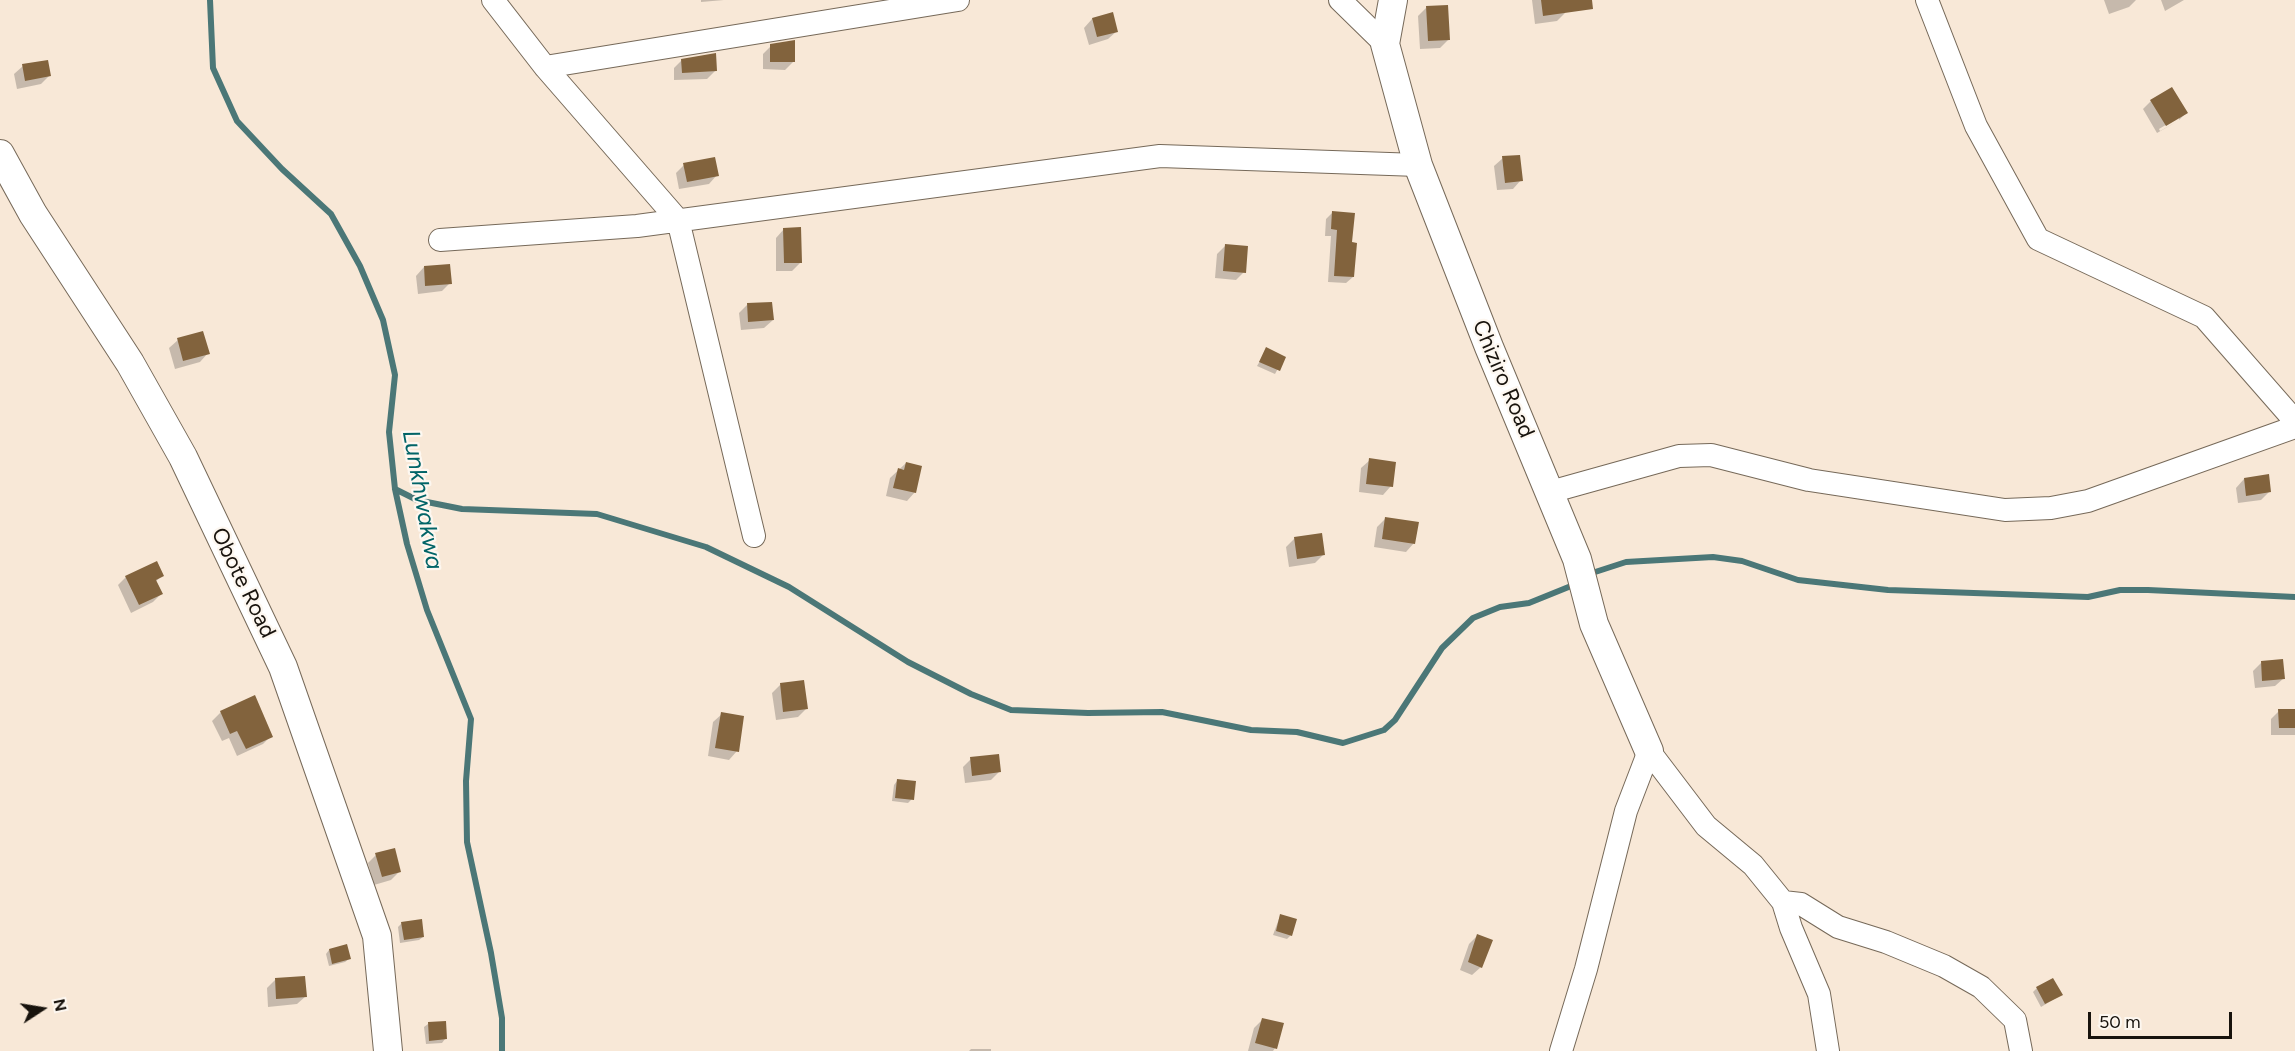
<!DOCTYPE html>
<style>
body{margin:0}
#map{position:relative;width:2295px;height:1051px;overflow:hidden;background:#f8e8d7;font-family:Figtree,sans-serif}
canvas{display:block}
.north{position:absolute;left:12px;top:979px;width:60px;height:60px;-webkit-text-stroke:4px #fdf7f0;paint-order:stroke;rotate:78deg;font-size:16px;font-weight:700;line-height:24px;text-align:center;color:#18130d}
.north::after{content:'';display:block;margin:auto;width:21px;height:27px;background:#18130d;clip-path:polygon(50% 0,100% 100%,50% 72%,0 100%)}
.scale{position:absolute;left:2088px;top:1012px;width:144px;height:27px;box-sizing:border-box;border:3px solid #18130d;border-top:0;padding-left:8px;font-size:18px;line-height:21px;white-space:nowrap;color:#18130d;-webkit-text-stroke:4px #fdf7f0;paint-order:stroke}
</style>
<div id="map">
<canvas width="2295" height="1051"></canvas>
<div class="north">N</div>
<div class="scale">50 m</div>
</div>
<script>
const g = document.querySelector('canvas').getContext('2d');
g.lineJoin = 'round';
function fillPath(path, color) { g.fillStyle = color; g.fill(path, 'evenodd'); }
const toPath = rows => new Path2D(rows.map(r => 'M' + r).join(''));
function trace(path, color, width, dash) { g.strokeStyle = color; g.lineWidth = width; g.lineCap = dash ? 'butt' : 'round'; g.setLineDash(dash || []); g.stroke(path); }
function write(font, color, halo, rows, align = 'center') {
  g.font = font + ' Figtree,sans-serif'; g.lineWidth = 4.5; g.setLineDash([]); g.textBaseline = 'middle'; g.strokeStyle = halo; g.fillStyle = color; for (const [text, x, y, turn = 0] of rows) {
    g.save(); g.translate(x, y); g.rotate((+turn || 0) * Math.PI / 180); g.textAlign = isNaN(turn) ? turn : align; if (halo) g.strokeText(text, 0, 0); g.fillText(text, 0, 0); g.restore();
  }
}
fillPath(toPath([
 [701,0,724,0,701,2],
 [1532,0,1563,0,1565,13,1557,21,1535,24],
 [2104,0,2136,0,2129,7,2109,14],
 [2161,0,2184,0,2165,11],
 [1426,8,1449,39,1440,48,1420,49,1418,16],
 [1112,14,1117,31,1108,39,1089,45,1084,28,1092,19],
 [771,46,794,61,785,70,763,69,763,54],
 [682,60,716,70,707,79,674,80,674,68],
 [23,66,49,76,41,84,17,89,14,74],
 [2151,101,2186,113,2179,120,2179,117,2159,129,2160,131,2178,121,2157,133,2143,109],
 [1503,158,1521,180,1513,189,1497,190,1494,166],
 [684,165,717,175,709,184,679,189,676,173],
 [1333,212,1350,244,1353,277,1346,283,1328,282,1331,236,1325,236,1326,219],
 [784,229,801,262,792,271,776,271,776,238],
 [1226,245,1244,272,1236,280,1215,278,1217,254],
 [424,267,450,283,442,291,418,294,416,276],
 [747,305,773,320,764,328,741,330,739,313],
 [178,340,208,353,200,362,175,369,169,348],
 [1267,349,1284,357,1275,374,1257,366],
 [1370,460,1391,486,1383,495,1359,492,1361,468],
 [906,463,915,492,907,501,886,496,890,478],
 [2244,479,2270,491,2261,500,2238,503,2236,488],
 [1386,518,1414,543,1406,552,1374,547,1377,527],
 [1295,538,1323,555,1315,563,1289,567,1286,547],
 [162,576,155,582,161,594,153,602,131,613,118,585,126,577],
 [2261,663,2284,678,2275,686,2255,688,2253,671],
 [781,684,806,709,798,717,776,720,772,693],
 [2295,710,2295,735,2271,735,2271,719,2279,711],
 [221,712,271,736,263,744,237,756,229,738,222,741,212,721],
 [722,714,737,751,729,760,708,756,713,722],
 [971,759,999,772,991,780,965,783,963,767],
 [897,781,912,799,908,803,892,801,894,785],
 [376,855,399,872,391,880,374,885,368,863],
 [1280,916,1291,935,1287,939,1273,935],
 [402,923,423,937,419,940,400,943,398,927],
 [1477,936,1481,967,1472,975,1460,970,1469,944],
 [329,950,349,959,345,962,329,966,326,954],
 [275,980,306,996,297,1004,268,1007,267,988],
 [2037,988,2061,995,2041,1007,2033,992],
 [1263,1019,1275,1048,1273,1051,1248,1051,1254,1028],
 [428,1024,445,1039,442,1043,426,1044,424,1027],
 [971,1049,991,1049,991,1051,969,1051]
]), '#0003');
trace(toPath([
 [210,0,213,68,237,121,282,169,331,214,360,266,383,320,395,375,389,432,395,489,407,544,427,610,471,719,466,781,467,842,491,953,502,1018,502,1051],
 [395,489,417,500,462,509,597,514,706,547,789,587,908,662,971,694,1011,710,1088,713,1162,712,1251,730,1297,732,1343,743,1384,730,1395,720,1442,648,1473,618,1500,607,1529,603,1576,584],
 [1589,574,1626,562,1713,557,1742,561,1798,580,1888,590,2088,597,2120,590,2148,590,2295,597]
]), '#4b7777', 6);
fillPath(toPath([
 [1541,0,1592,0,1593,9,1543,16],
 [1448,5,1450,40,1428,41,1426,6],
 [1113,12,1118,32,1097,37,1092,18],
 [795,40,795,62,770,62,770,44],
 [716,53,717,71,682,73,681,59],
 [48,60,51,76,25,81,22,64],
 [2172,87,2188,113,2166,126,2150,100],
 [1520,155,1523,181,1505,183,1502,156],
 [715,157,719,176,687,182,683,163],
 [1332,211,1355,213,1352,242,1357,243,1354,277,1334,276,1337,230,1331,229],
 [801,227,802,263,784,263,783,228],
 [1225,244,1248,246,1246,273,1223,271],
 [450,264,452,284,425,286,424,266],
 [772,302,774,320,748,322,747,303],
 [203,331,210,354,183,361,177,338],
 [1266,347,1286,357,1280,371,1259,362],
 [1369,458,1396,462,1393,487,1366,484],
 [906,462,922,466,916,493,893,488,898,468,904,470],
 [2269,474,2271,492,2246,496,2244,478],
 [1385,517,1419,522,1415,544,1382,539],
 [1322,533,1325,555,1297,559,1294,537],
 [157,561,164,576,156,580,163,594,139,605,125,576],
 [2283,659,2285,679,2262,681,2261,661],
 [804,680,808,709,783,712,780,683],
 [255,695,273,737,246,749,237,731,230,734,220,711],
 [2278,709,2295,709,2295,728,2279,728],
 [721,712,744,716,739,752,715,748],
 [999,754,1001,772,972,776,970,757],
 [897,779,916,781,914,800,895,798],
 [395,848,401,872,382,877,375,853],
 [1280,914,1297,919,1292,936,1276,931],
 [422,919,424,937,404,940,401,922],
 [1477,934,1493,940,1482,968,1468,962],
 [347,944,351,959,332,964,329,949],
 [305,976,307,997,276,999,275,978],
 [2053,978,2063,995,2045,1004,2036,987],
 [1262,1018,1284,1023,1277,1049,1255,1043],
 [446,1021,447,1039,429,1041,428,1022]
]), '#82633d');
const minor = toPath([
 [493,0,545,67,678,220,754,536],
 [1340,0,1385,44],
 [1927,0,1976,126,2038,239,2204,317,2295,421],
 [545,67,958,0],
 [440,240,637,226,1160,156,1418,165],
 [1550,492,1679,456,1711,455,1809,480,2005,510,2051,508,2088,501,2295,427],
 [1783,902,1801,904,1838,927,1886,942,1944,966,1981,987,2015,1020,2021,1051],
 [1561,1051,1586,969,1626,811,1649,751,1706,826,1753,865,1783,902,1791,928,1819,994,1828,1051]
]);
const tertiary = toPath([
 [1393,0,1385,44,1418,165,1489,347,1577,559,1594,624,1649,751],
 [0,154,33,214,130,363,183,457,283,667,377,936,388,1051]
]);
trace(minor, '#766959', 24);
trace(tertiary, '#766959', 30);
trace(minor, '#fff', 22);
trace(tertiary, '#fff', 28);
write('22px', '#18130d', '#fdf7f0', [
 ["Chiziro Road",1503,379,67],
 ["Obote Road",243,583,64]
]);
write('italic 24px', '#016467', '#fdf7f0', [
 ["Lunkhwakwa",422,500,80]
]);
</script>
